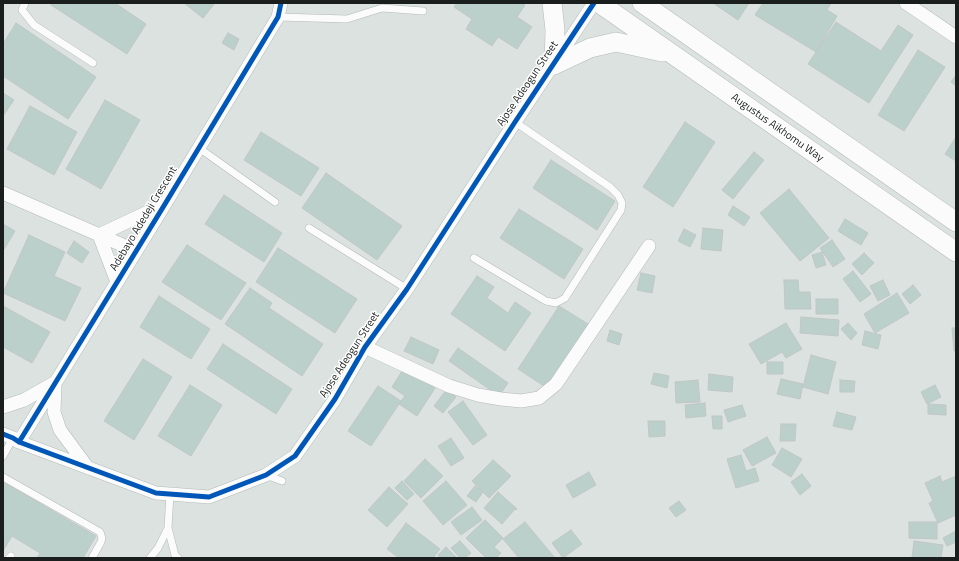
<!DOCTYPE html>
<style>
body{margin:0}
#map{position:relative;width:959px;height:561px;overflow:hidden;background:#dbe2e0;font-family:"Titillium Web",sans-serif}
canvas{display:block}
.frame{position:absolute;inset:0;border:4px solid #1a1f1d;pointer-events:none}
</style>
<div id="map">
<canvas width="959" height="561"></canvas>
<div class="frame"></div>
</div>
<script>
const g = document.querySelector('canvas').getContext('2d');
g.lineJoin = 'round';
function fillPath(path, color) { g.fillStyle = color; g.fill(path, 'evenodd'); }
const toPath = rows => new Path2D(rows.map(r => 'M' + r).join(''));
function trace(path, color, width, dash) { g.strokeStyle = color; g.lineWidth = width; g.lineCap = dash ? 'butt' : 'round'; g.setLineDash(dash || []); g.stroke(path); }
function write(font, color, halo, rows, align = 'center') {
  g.font = font + ' "Titillium Web",sans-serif'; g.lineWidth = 3; g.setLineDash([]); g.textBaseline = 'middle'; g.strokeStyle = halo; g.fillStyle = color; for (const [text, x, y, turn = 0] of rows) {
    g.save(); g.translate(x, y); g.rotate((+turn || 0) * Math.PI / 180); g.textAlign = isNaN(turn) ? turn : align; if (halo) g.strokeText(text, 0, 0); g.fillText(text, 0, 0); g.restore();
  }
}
const building = toPath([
 [52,3,115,3,146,24,127,54,51,5,52,3],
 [184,3,215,3,203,18,184,3],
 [457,3,521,3,525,5,517,17,532,27,517,49,498,37,492,46,466,29,472,19,454,7,457,3],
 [713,3,749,3,738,20,713,3],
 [763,3,831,3,827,10,837,16,816,52,755,15,763,3],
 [836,22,881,51,898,25,913,35,869,103,808,64,836,22],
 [16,23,96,77,68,119,3,76,3,44,16,23],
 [228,33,239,39,234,50,222,43,228,33],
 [918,50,945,67,904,131,878,115,918,50],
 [956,75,956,86,951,82,956,75],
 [3,93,14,100,3,116,3,93],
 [105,100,140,120,101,189,66,169,105,100],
 [30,106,77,132,54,175,7,149,30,106],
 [685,122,715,142,673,207,643,187,685,122],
 [261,132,319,168,301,196,244,160,261,132],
 [956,137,956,161,945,154,956,137],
 [754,152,764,160,733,199,722,190,754,152],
 [551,160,615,201,597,230,533,188,551,160],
 [326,173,402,226,377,260,302,208,326,173],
 [789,189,829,238,800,261,760,213,789,189],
 [224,195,282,233,264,262,205,224,224,195],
 [733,206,750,217,744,226,728,215,733,206],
 [519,209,583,249,564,279,500,238,519,209],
 [845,219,868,233,861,245,838,231,845,219],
 [3,224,15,231,3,251,3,224],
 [703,228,723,230,721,251,701,249,703,228],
 [684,229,696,235,690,247,678,241,684,229],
 [29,235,65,252,54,276,81,288,65,321,3,293,29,235],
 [832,240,845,259,833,267,820,248,832,240],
 [74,241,89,252,82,263,67,253,74,241],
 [187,245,246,283,221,320,162,282,187,245],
 [278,248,357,299,335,333,256,282,278,248],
 [822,252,826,265,816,268,812,255,822,252],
 [864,253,874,263,862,275,852,264,864,253],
 [853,271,871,294,860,302,843,279,853,271],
 [641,273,655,276,652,293,637,290,641,273],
 [477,276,494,287,487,298,508,313,515,302,531,313,505,351,451,314,477,276],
 [784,280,798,280,799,292,810,292,811,309,785,309,784,280],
 [883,280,890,295,878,301,870,286,883,280],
 [913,285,921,295,910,304,902,294,913,285],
 [250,288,272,303,269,308,323,344,302,376,225,324,250,288],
 [897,293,909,313,875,333,864,314,897,293],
 [159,296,210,329,191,359,140,327,159,296],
 [816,299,838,299,838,314,816,314,816,299],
 [3,306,50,332,32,363,3,347,3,306],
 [559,306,588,324,547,388,518,369,559,306],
 [801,317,839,320,838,336,800,333,801,317],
 [786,323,802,349,786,358,782,352,761,364,749,344,786,323],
 [848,323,857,333,851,340,841,329,848,323],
 [952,328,956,328,956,351,954,351,952,328],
 [610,330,622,334,619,345,607,341,610,330],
 [865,331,881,335,878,349,862,345,865,331],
 [411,337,439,350,433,364,404,351,411,337],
 [223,344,292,389,276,414,207,369,223,344],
 [458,348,508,383,499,396,449,361,458,348],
 [811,355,836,362,828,394,803,387,811,355],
 [143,359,172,377,134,440,104,421,143,359],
 [767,362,783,362,783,374,767,374,767,362],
 [404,368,435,388,417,416,399,404,405,396,392,387,404,368],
 [654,373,669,376,667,388,651,384,654,373],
 [709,374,733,377,732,392,708,390,709,374],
 [781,379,803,384,800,399,777,394,781,379],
 [698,380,700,402,676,403,675,382,698,380],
 [840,380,855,381,854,392,840,392,840,380],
 [190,385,222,405,191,456,158,436,190,385],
 [935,385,941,397,927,404,921,392,935,385],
 [378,386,401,401,371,446,348,431,378,386],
 [447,389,456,397,443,413,434,406,447,389],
 [463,401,487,435,473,445,448,412,463,401],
 [705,403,706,416,686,418,685,405,705,403],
 [928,404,946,405,946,415,928,414,928,404],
 [742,405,746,416,728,422,724,410,742,405],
 [837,412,856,417,852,430,833,426,837,412],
 [712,416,722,416,722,429,713,429,712,416],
 [648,421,665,421,665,436,649,437,648,421],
 [781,424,796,424,795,441,780,441,781,424],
 [767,437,776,453,752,466,743,450,767,437],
 [451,438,464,458,451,466,438,446,451,438],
 [782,448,802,459,791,477,772,465,782,448],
 [741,455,746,471,755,468,759,481,736,488,727,459,741,455],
 [425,459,443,476,421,498,404,481,425,459],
 [493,460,511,476,489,498,472,481,493,460],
 [589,472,596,485,573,498,566,485,589,472],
 [802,474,811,486,800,495,791,482,802,474],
 [940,476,942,482,956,476,956,515,938,523,929,503,933,501,925,483,940,476],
 [402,481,414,494,407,500,395,488,402,481],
 [446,481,467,505,443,525,423,501,446,481],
 [3,482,96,536,83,558,37,558,40,553,12,536,3,551,3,482],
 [475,486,483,492,476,502,467,496,475,486],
 [389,487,408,504,387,527,368,510,389,487],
 [498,492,517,509,516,510,515,509,502,524,484,508,498,492],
 [679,501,686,510,676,517,669,508,679,501],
 [472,507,482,520,461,535,451,522,472,507],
 [485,520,503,538,494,547,501,553,496,558,486,558,466,538,485,520],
 [525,522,555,558,519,558,503,539,525,522],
 [909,522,937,522,937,539,909,538,909,522],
 [406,523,440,549,433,558,399,558,387,549,406,523],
 [571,530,582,544,563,558,552,543,571,530],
 [956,531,956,542,947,546,943,538,956,531],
 [460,541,471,553,465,558,460,558,451,548,460,541],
 [914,541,943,545,941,558,912,558,914,541],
 [446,547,457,558,440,558,438,555,446,547]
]);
fillPath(building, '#bcd0cb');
trace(building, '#c1c6c4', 1);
const lane = toPath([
 [25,3,22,10,34,25,93,63],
 [278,17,347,19,382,8,423,11],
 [199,148,275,202],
 [309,228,407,289],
 [474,258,546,301,556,303,565,298,621,210,622,203,618,195,610,187,515,122],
 [3,456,13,438],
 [266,475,282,481],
 [3,477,100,532,102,538,101,542,92,558],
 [170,494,168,528,175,555,178,558],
 [9,558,11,556],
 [150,558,158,548,168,528]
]);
const street = toPath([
 [906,3,956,37],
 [3,193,136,251],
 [117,282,99,235,165,204],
 [365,347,449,386,478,395,501,399,521,401,539,398,556,384,649,246],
 [55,384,54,412,60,430,88,468],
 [3,407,24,400,54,383],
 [3,434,13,438,19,442,156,493,209,497,266,475,295,456,335,399,365,347,407,289,515,122,594,3],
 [19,442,165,204,278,17,281,3]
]);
const secondary = toPath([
 [552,3,555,30,554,65,590,48,616,42,662,52],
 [599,3,956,252],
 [642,3,956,222]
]);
trace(lane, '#b4bab8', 8);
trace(street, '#b4bab8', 14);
trace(secondary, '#b4bab8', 20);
trace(lane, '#fafbfa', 7);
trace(street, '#fafbfa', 13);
trace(secondary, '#fafbfa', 19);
trace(toPath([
 [3,434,13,438,19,442,156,493,209,497,266,475,295,456,335,399,365,347,407,289,515,122,594,3],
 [19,442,165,204,278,17,281,3]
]), '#0057b8', 5);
write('11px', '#1a1f1d', '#fff', [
 ["Ajose Adeogun Street",528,84,-56],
 ["Augustus Aikhomu Way",777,128,35],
 ["Adebayo Adedeji Crescent",144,219,-59],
 ["Ajose Adeogun Street",350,355,-57]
]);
</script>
